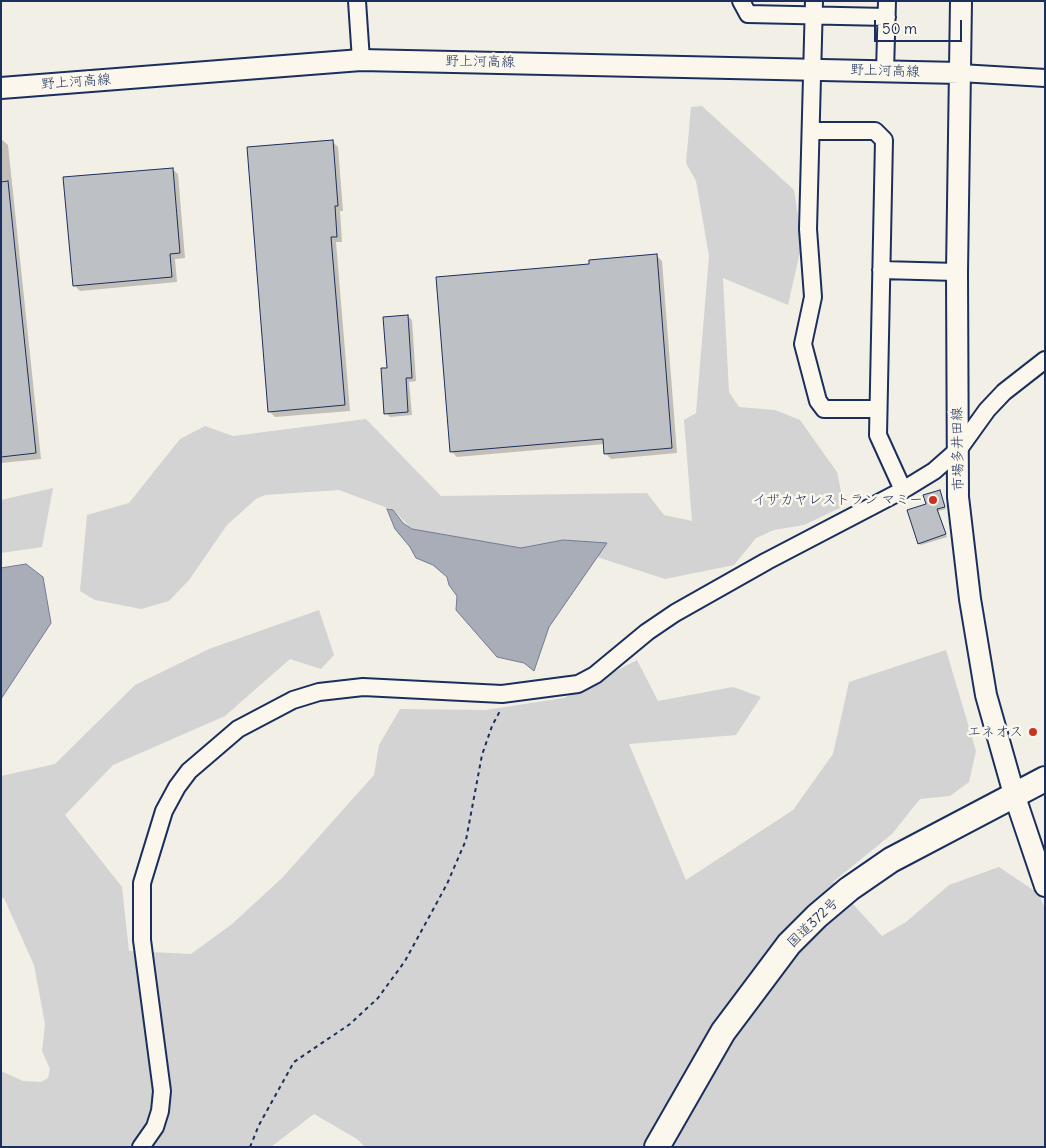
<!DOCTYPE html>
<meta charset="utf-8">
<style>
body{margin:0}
#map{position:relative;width:1046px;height:1148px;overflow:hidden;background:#f2efe6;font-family:Delius,sans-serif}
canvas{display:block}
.frame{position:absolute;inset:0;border:2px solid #1b2f5e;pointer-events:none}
.scale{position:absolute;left:874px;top:20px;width:88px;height:22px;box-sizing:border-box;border:2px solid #1b2f5e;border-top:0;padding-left:6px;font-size:15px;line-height:18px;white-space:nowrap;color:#1b2f5e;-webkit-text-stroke:4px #fbf7ec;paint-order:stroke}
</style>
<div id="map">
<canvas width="1046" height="1148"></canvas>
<div class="frame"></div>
<div class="scale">50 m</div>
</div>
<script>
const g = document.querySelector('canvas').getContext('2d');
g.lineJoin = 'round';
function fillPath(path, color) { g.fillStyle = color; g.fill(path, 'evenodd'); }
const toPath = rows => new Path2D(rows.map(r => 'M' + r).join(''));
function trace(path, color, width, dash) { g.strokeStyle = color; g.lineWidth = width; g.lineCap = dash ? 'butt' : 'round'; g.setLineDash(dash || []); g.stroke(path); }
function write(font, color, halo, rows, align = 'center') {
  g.font = font + ' Delius,"Klee One",sans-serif'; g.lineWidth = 5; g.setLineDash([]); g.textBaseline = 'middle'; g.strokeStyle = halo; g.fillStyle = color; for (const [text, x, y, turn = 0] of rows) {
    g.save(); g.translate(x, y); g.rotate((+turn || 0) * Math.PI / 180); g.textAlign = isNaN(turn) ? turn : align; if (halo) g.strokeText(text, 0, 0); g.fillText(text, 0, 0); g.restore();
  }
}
fillPath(toPath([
 [702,106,794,190,802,243,788,305,723,278,729,392,739,407,775,410,800,420,837,472,844,506,804,525,774,530,756,538,734,565,665,579,597,557,606,543,563,540,521,548,412,529,393,510,339,490,265,495,256,499,227,525,189,580,169,601,141,609,95,600,80,591,87,515,129,503,180,439,205,426,233,436,366,419,441,496,647,493,664,515,692,521,684,420,696,413,709,256,696,181,686,163,691,107],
 [53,488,42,547,1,553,1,500],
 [319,610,334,655,321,669,290,659,225,716,113,765,65,815,122,887,129,951,191,954,232,924,282,878,374,775,379,745,400,709,485,710,564,698,637,660,658,701,733,687,761,697,736,735,629,744,686,880,793,810,833,754,849,682,946,650,976,751,969,782,950,796,920,799,892,834,833,882,882,936,906,922,949,885,999,867,1039,894,1045,909,1045,1147,365,1147,357,1139,314,1114,271,1147,1,1147,1,1071,23,1081,41,1082,48,1078,50,1069,42,1051,45,1024,34,965,4,898,1,898,1,776,55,764,135,685,209,649]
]), '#d2d3d2');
const water = toPath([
 [387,509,393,510,403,523,412,529,521,548,563,540,607,543,549,627,534,671,524,663,497,657,456,610,457,596,449,585,447,577,433,565,416,558,410,547,395,529,387,509],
 [26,564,43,577,51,623,1,699,1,568,26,564]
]);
fillPath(water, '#a9adb7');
trace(water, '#707b93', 1);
fillPath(toPath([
 [1,139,8,145,41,459,1,463],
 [332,141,338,147,343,211,340,211,342,242,336,242,350,411,275,417,269,411],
 [172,169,178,174,185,258,175,259,177,282,80,291,74,285],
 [656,255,662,261,677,453,611,459,605,453,605,444,457,457,451,451,590,265],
 [408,316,412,320,416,381,409,382,412,415,390,417,386,413,388,369],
 [939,492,946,509,938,511,947,537,921,545,919,543,927,504]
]), '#0003');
const building = toPath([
 [333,140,338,206,335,206,337,237,331,237,345,405,268,412,247,147,333,140],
 [173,168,180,253,170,254,172,277,73,286,63,177,173,168],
 [8,181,36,453,1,457,1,182,8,181],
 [657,254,672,448,604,454,603,439,450,452,436,277,589,264,589,260,657,254],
 [408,315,412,378,406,378,408,412,384,414,381,368,387,368,383,317,408,315],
 [940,490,945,507,937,509,946,534,918,544,907,510,926,504,923,495,940,490]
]);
fillPath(building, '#bdc0c4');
trace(building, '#1b2f5e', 1);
const minor = toPath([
 [357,1,361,60],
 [741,1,748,14,887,17],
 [814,1,808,229,813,297,803,344,818,401,824,409,878,409],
 [885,71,887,1],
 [960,73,1045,78],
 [812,131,875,131,884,140,878,435,903,490],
 [881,270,957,272],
 [141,1147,155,1127,160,1111,162,1091,142,940,142,883,164,811,177,787,189,771,238,729,293,700,319,692,363,687,502,694,578,684,595,675,647,632,675,613,767,561,903,490,934,471,959,449,987,410,1004,392,1045,360]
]);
const major = toPath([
 [961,1,957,272,958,497,970,599,986,695,1014,794,1045,886],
 [1,88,361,60,960,73]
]);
const highway = toPath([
 [657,1147,723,1032,789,944,817,916,849,889,891,860,1045,779]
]);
trace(minor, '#1b2f5e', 20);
trace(major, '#1b2f5e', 24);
trace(highway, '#1b2f5e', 28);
trace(toPath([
 [250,1147,259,1125,294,1062,350,1024,378,998,405,961,447,884,466,840,482,755,492,726,501,709]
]), '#1b2f5e', 2, [4, 4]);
trace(minor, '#fbf7ec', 16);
trace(major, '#fbf7ec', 20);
trace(highway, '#fbf7ec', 24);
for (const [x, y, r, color] of [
 [933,500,5,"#c8321e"],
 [1033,732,5,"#c8321e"]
]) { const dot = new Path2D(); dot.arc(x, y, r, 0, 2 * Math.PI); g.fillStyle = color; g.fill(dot); trace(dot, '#fbf7ec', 2); }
write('14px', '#1b2f5e', '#fbf7ec', [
 ["野上河高線",480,62,1],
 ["野上河高線",885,71,2],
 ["野上河高線",76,82,-4],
 ["市場多井田線",958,449,-91],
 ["国道372号",813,923,-44]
]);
write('14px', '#1b2f5e', '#fbf7ec', [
 ["イザカヤレストラン マミー",923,500],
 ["エネオス",1023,732]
], 'right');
</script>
